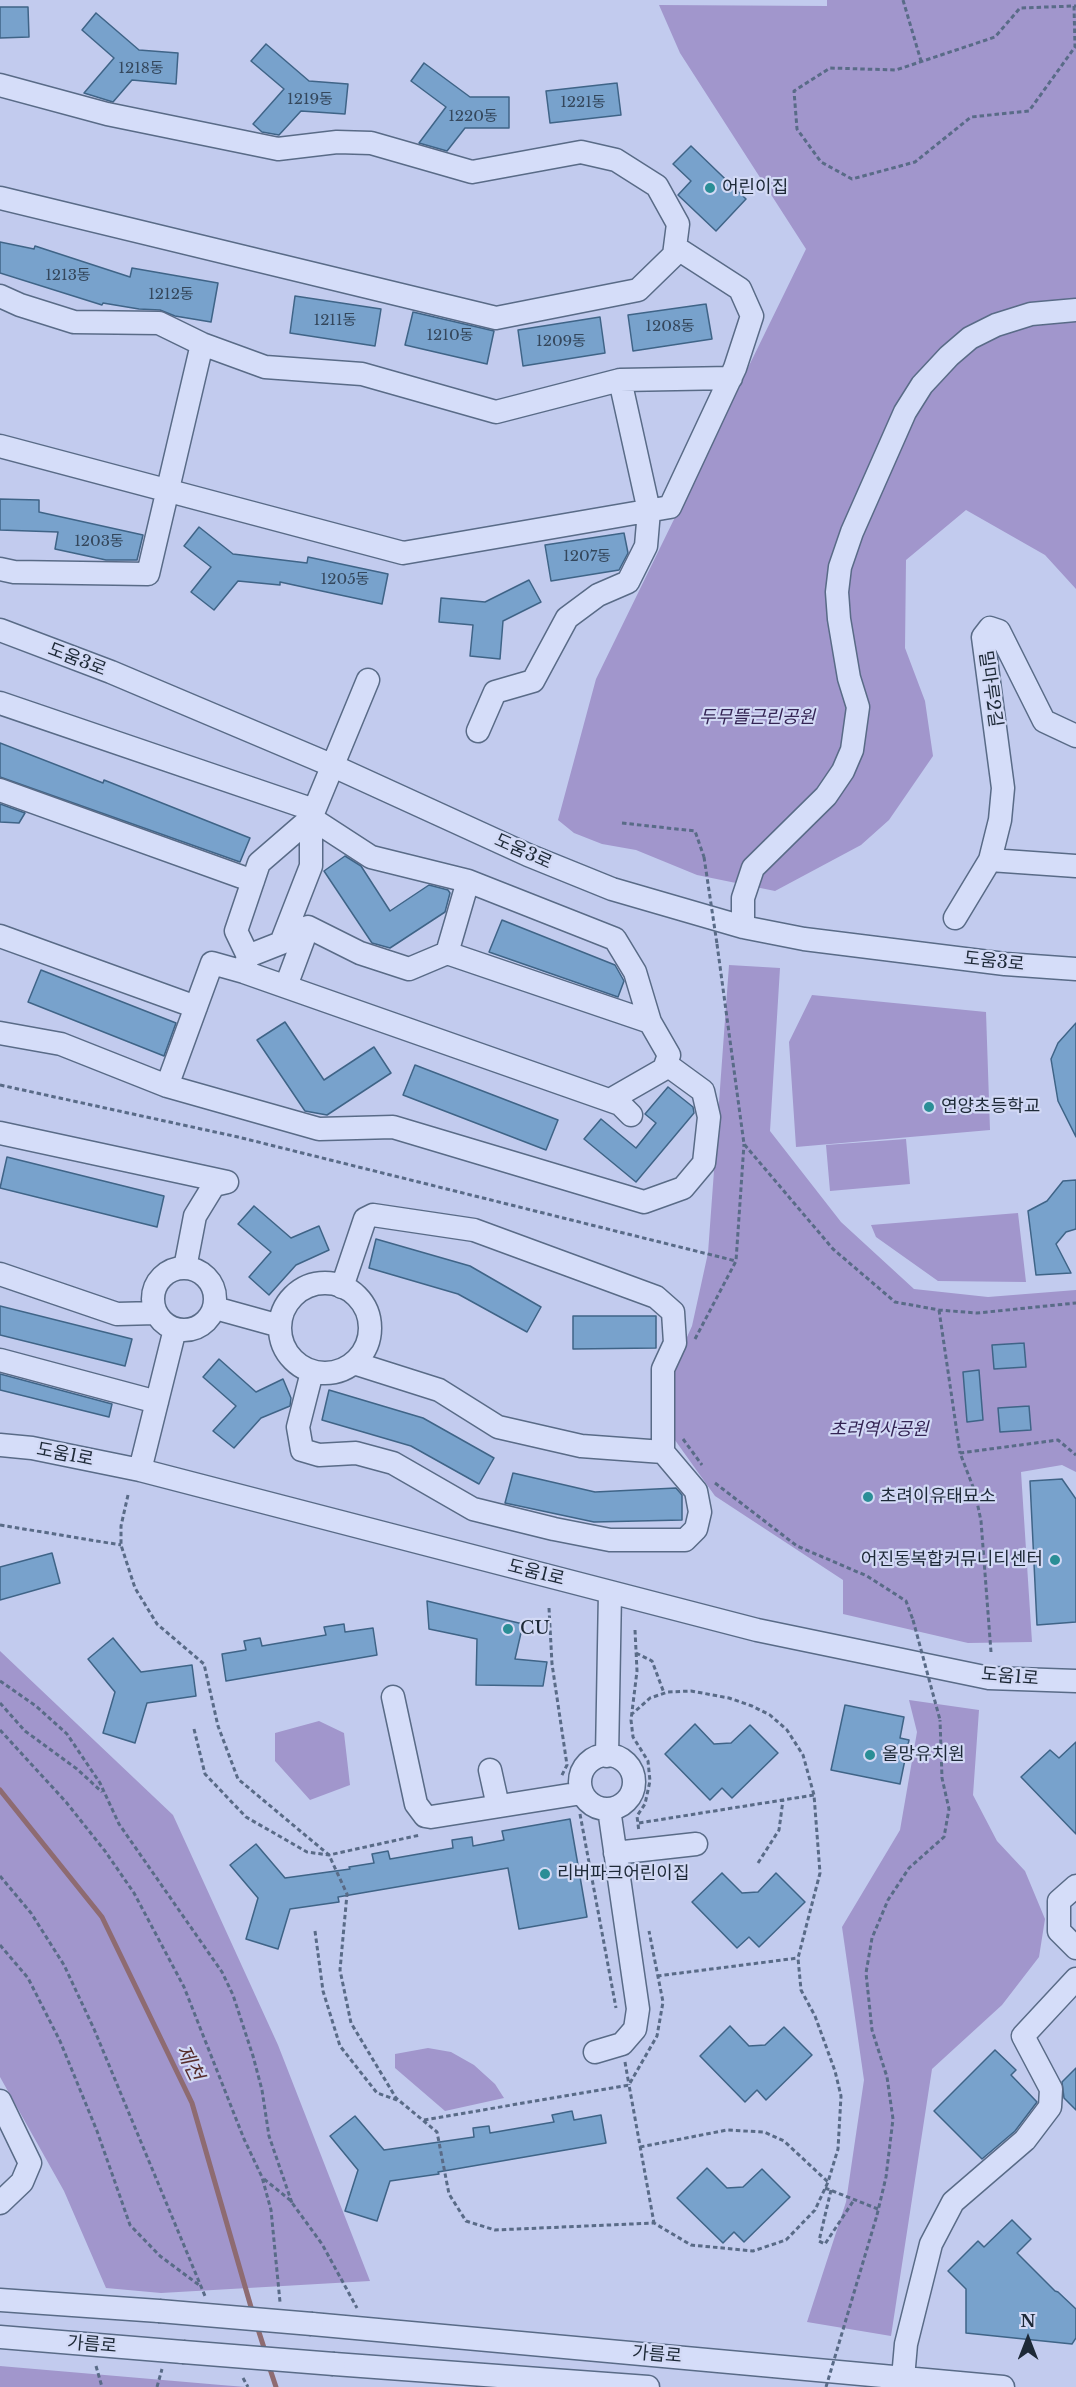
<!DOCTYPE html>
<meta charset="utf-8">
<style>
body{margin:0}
#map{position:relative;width:1076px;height:2387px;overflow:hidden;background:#c2cbee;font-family:"Libre Baskerville",serif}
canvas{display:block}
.north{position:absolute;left:998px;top:2309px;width:60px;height:60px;-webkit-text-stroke:4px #d2d9f5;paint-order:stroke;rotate:0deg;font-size:16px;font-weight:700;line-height:24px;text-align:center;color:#1d2937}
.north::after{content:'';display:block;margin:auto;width:21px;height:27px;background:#1d2937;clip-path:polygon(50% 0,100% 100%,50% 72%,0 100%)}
</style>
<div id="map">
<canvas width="1076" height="2387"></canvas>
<div class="north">N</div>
</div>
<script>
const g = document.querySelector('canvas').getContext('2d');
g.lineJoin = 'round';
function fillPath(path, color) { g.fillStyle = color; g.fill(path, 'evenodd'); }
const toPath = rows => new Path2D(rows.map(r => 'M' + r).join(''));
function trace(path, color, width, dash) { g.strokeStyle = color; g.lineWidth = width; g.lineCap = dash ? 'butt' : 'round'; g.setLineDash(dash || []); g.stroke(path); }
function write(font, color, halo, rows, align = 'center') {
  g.font = font + ' "Libre Baskerville","Noto Sans KR",serif'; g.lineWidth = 4.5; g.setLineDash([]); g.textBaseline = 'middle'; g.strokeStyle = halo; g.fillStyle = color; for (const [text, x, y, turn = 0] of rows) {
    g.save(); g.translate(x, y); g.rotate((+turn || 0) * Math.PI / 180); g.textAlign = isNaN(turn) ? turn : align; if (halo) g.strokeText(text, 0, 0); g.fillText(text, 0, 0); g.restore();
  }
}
fillPath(toPath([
 [827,0,1076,0,1076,589,1045,555,966,510,906,560,905,648,925,701,933,756,889,820,861,845,775,891,697,875,636,850,602,844,574,833,558,820,596,679,806,249,680,53,659,5,827,6],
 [729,965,780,968,770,1131,841,1222,914,1289,988,1297,1076,1290,1076,1472,1062,1465,1021,1472,1032,1642,968,1643,843,1614,843,1580,715,1496,672,1436,669,1377,692,1326,708,1253],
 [812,995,986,1012,990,1130,796,1147,789,1042],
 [906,1139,910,1184,830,1191,826,1145],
 [1018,1213,1026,1282,938,1281,876,1237,871,1225],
 [0,1651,173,1815,278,2045,370,2281,161,2293,106,2288,64,2191,0,2077],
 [909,1700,979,1710,973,1795,997,1841,1025,1871,1045,1919,1039,1957,1002,2005,932,2069,891,2336,807,2322,846,2202,864,2080,842,1927,900,1830,917,1732],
 [319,1721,344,1733,350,1785,310,1800,275,1761,275,1733],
 [428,2048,451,2052,474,2065,495,2084,504,2098,445,2111,395,2068,395,2054],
 [0,2366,221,2385,246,2387,0,2387]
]), '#a196cc');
trace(toPath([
 [0,1790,102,1917,192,2103,253,2314],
 [257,2326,266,2354],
 [269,2366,276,2387]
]), '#8e6b71', 5);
const building = toPath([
 [0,7,28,7,29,37,0,38,0,7],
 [96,13,139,50,178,53,176,84,132,80,113,102,84,93,114,58,82,30,96,13],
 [266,44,309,81,348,84,345,114,301,111,279,135,262,132,253,124,284,89,251,61,266,44],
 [424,63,470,97,509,97,509,128,465,128,447,151,419,143,446,107,411,81,424,63],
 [617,83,621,115,550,123,546,91,617,83],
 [691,146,746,199,716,231,678,195,691,181,673,164,691,146],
 [0,242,34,249,35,246,130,277,132,268,218,283,211,322,175,316,160,310,139,309,103,303,102,305,0,273,0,242],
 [295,296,381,309,375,346,290,333,295,296],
 [706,304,712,339,633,351,628,315,706,304],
 [413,312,494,331,487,364,405,345,413,312],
 [600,317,605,353,523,366,518,330,600,317],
 [0,499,39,500,39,512,143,535,137,560,106,560,55,549,58,532,0,530,0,499],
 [199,527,233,554,307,563,308,557,388,574,382,604,280,582,280,585,238,581,214,610,191,592,211,567,184,546,199,527],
 [624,533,628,553,619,570,551,581,545,545,624,533],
 [529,580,541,602,503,621,500,659,470,656,473,625,439,622,441,598,485,602,529,580],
 [0,743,103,783,104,780,250,838,240,862,0,777,0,743],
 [0,804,25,813,19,823,0,822,0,804],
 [345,856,361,866,390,911,429,885,448,890,450,893,445,912,390,948,372,943,324,871,345,856],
 [502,920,615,965,624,981,618,997,489,952,502,920],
 [41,970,176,1023,164,1056,28,1002,41,970],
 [285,1022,324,1080,374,1047,391,1073,327,1115,305,1111,257,1040,285,1022],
 [1076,1023,1076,1137,1058,1101,1051,1059,1058,1043,1076,1023],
 [415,1065,558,1120,546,1150,403,1095,415,1065],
 [668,1087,693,1107,694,1113,636,1182,584,1139,601,1119,636,1148,656,1123,645,1114,668,1087],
 [7,1157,164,1196,157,1227,0,1188,7,1157],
 [1076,1180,1076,1229,1066,1232,1056,1244,1071,1273,1036,1275,1028,1211,1047,1201,1063,1181,1076,1180],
 [254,1206,291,1238,319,1226,329,1250,296,1265,269,1295,249,1277,271,1252,238,1224,254,1206],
 [376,1239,470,1266,541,1307,527,1332,458,1294,369,1268,376,1239],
 [0,1306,132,1339,125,1366,0,1335,0,1306],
 [573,1316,656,1316,656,1348,573,1349,573,1316],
 [1024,1343,1026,1367,994,1369,992,1345,1024,1343],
 [219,1359,256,1392,283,1379,291,1398,290,1406,261,1418,234,1448,213,1431,236,1406,203,1377,219,1359],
 [979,1370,983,1420,967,1422,963,1372,979,1370],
 [0,1374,112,1404,109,1417,0,1390,0,1374],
 [329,1390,423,1418,494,1458,479,1484,411,1446,322,1420,329,1390],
 [1029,1406,1031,1430,1000,1432,998,1408,1029,1406],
 [513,1473,595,1492,676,1488,682,1495,682,1520,594,1522,505,1503,513,1473],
 [1062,1479,1076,1499,1076,1622,1037,1625,1030,1481,1062,1479],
 [52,1553,60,1583,0,1600,0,1567,52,1553],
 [427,1601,523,1624,515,1659,547,1662,543,1686,476,1685,477,1639,429,1629,427,1601],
 [344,1624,345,1632,373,1628,377,1655,226,1681,222,1654,246,1650,244,1641,260,1638,262,1646,326,1635,324,1627,344,1624],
 [113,1638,141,1672,192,1665,196,1696,147,1703,135,1743,103,1733,115,1692,88,1659,113,1638],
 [845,1705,904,1717,900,1738,909,1740,900,1784,831,1770,845,1705],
 [695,1724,714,1744,731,1743,750,1725,778,1753,732,1798,722,1788,710,1800,665,1754,695,1724],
 [1076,1742,1076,1834,1021,1777,1050,1750,1059,1758,1076,1742],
 [570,1819,587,1917,519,1929,508,1868,338,1897,339,1902,290,1909,278,1949,246,1939,258,1898,230,1865,256,1844,285,1878,350,1869,349,1867,374,1863,372,1854,388,1851,390,1859,453,1848,452,1840,472,1837,473,1846,504,1840,502,1831,570,1819],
 [722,1873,742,1893,758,1892,776,1873,805,1902,759,1947,749,1937,737,1948,692,1902,722,1873],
 [730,2026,749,2046,765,2045,784,2027,812,2055,766,2100,757,2090,745,2102,700,2056,730,2026],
 [995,2050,1016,2070,1011,2075,1037,2102,1015,2131,982,2159,934,2111,995,2050],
 [1076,2068,1076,2110,1064,2098,1062,2082,1076,2068],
 [572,2111,574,2120,601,2115,606,2143,438,2172,439,2174,390,2181,377,2221,345,2211,358,2170,330,2136,355,2116,384,2150,474,2137,473,2128,489,2126,490,2133,554,2122,552,2115,572,2111],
 [707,2168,727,2188,743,2187,762,2169,790,2197,744,2242,734,2232,723,2243,677,2198,707,2168],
 [1012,2220,1031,2239,1017,2253,1055,2291,1058,2292,1076,2309,1076,2338,1072,2344,966,2333,966,2289,948,2271,978,2241,984,2247,1012,2220]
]);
fillPath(building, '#78a2cc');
trace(building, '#3f6487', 1.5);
const minor = toPath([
 [0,85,107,114,278,149,337,142,371,143,472,172,581,152,616,160,657,186,678,224,674,255,638,290,496,318,0,198],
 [0,296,20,305,74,322,159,323,202,344,265,367,362,374,496,412,620,380,731,378],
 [0,446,403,553,670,507,735,368,752,316,740,289,675,247],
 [0,569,14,572,148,574,202,344],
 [0,630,111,672,331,765,528,855,612,889,743,927,804,939,1005,964,1076,969],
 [0,703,314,810],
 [478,731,495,692,533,681,567,618,598,595,628,582,646,546,649,511,620,380],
 [0,790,253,881],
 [311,818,371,857,468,881,615,939,635,972,650,1022],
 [990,860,1076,866],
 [955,918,990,860,1000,820,1003,788,983,637,990,628,999,631,1044,721,1076,736],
 [743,927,743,898,753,868,826,796,843,771,852,750,858,707,849,678,839,619,837,592,840,567,852,532,905,412,922,385,949,356,970,338,996,325,1031,314,1076,310],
 [0,936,196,1007],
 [447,953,468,881],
 [248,956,281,943,311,866,311,818,368,680],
 [245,968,248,956,236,931,259,863,311,818],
 [286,986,308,927,360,953,409,969,447,953,650,1022,669,1055,664,1069,610,1100],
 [0,1033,61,1044,167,1086,319,1129,393,1127,644,1202,683,1188,704,1163,709,1117,703,1091,666,1064],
 [167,1086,212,963,244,972,620,1104,631,1115],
 [0,1133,227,1182],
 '153 1299a31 31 0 1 1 62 0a31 31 0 1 1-62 0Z',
 [185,1268,195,1216,214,1185,227,1182],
 [0,1274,117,1314,156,1313],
 '280 1328a45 45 0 1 1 90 0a45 45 0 1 1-90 0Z',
 [215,1308,280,1326],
 [0,1360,157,1402],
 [354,1363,439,1390,498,1427,581,1446,663,1452],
 [312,1372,298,1427,302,1450,319,1455,356,1453,393,1463,473,1509,554,1529,610,1540,685,1540,696,1529,700,1512,696,1491,663,1452,663,1369,675,1343,673,1312,656,1297,474,1230,373,1215,365,1219,342,1287],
 [0,1445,32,1448,140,1470,757,1630,989,1678,1076,1681],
 [140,1470,175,1329],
 [393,1697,416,1804,425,1816,431,1817,582,1793],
 '580 1782a27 27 0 1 1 54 0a27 27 0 1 1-54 0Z',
 [607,1756,610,1592],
 [490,1770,498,1806],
 [615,1853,696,1844],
 [1076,1886,1059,1901,1059,1931,1076,1948],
 [595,2052,622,2044,635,2029,638,2009,609,1809],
 [0,2101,30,2163,22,2182,0,2203],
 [0,2300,159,2311],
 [312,2324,1003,2387],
 [0,2337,183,2352],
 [334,2364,648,2387],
 [903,2378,906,2344,931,2244,953,2202,1025,2140,1050,2107,1051,2089,1023,2036,1076,1979]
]);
trace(minor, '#596b87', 25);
trace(toPath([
 [903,0,921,61],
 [1074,6,1075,47,1029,111,971,117,915,162,852,179,821,162,797,129,794,91,830,68,896,70,995,37,1020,8,1074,6,1076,6],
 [622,823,695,831,704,857],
 [717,944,744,1144,833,1249,895,1302,939,1310,977,1313,1076,1303],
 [0,1085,238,1137,736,1261],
 [939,1310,960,1453],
 [695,1339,736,1261,744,1144],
 [683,1439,702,1465],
 [715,1483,797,1546,867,1576,906,1601,913,1620],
 [128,1495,121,1526,121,1545,135,1588,157,1624,204,1664,218,1726,238,1779,329,1855,347,1894,340,1970,351,2023,396,2098,437,2132,449,2194,466,2221,495,2230,654,2223,691,2245,753,2251,786,2240,815,2210,828,2182,838,2149,841,2096,835,2071,815,2016,801,1990,798,1958,820,1873,814,1795,803,1755,787,1730,770,1715,752,1706,729,1698,691,1691,668,1692,650,1698,632,1714],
 [0,1525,121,1545],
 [549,1608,552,1664,567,1765,561,1777],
 [635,1630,637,1671,631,1720,633,1737,648,1761,650,1781,645,1804,637,1816,639,1832],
 [991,1652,981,1521,975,1492,960,1453,1058,1440,1076,1455],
 [636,1653,652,1661,664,1693],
 [0,1681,36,1706,67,1734,100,1783,119,1824,222,1972,233,1995,253,2056,262,2090,269,2136,292,2203],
 [0,1703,25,1731,77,1769,102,1792],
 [194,1729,205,1774,246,1817,307,1852,329,1855,420,1835],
 [0,1730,66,1802,105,1851,134,1893,184,1987,244,2139,262,2177,271,2210,280,2302],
 [580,1814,616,2008],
 [639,1823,814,1795],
 [758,1863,779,1830,783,1800],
 [0,1876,31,1913,64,1965,94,2029,205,2296],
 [315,1931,323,1991,340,2046,377,2093,397,2100],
 [0,1945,28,1978,60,2041,97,2131,130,2225,160,2256,199,2285],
 [657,1976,798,1958],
 [625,2062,629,2085],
 [630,2083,657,2036,663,2002,649,1931],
 [424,2120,629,2085,654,2223],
 [640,2147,727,2130,764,2132,784,2141,828,2182],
 [264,2179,290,2200,322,2244,357,2308],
 [825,2188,878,2209],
 [831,2190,819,2241,825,2244,854,2200],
 [877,2215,886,2177,893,2119,887,2077,872,2030,866,1973,872,1938,888,1900,909,1868,944,1837,949,1809,942,1778,940,1720],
 [96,2366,102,2387],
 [243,2378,248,2387],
 [157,2387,162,2369]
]), '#596b87', 3, [4.5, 3]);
trace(minor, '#d5ddf9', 22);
const minorBridge = toPath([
 [159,2311,312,2324],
 [183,2352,334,2364]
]);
trace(minorBridge, '#596b87', 25, []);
trace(toPath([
 [704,857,717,944],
 [913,1620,940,1720],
 [826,2387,877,2215]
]), '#596b87', 3, [4.5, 3]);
trace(minorBridge, '#d5ddf9', 22);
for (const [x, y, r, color] of [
 [710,188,6,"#2a8e96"],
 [929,1107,6,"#2a8e96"],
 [868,1497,6,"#2a8e96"],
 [1055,1560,6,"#2a8e96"],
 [508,1629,6,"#2a8e96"],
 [870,1755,6,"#2a8e96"],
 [545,1874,6,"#2a8e96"]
]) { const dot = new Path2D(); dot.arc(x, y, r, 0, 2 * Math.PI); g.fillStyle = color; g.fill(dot); trace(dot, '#d2d9f5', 2); }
write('15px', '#34475c', null, [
 ["1218동",141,69],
 ["1219동",310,100],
 ["1221동",583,103],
 ["1220동",473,117],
 ["1213동",68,276],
 ["1212동",171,295],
 ["1211동",335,321],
 ["1208동",670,327],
 ["1210동",450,336],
 ["1209동",561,342],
 ["1203동",99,542],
 ["1207동",587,557],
 ["1205동",345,580]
]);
write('18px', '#1d2937', '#d2d9f5', [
 ["어린이집",722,188],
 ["연양초등학교",941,1107],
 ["초려이유태묘소",880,1497],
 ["어진동복합커뮤니티센터",1043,1560,"right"],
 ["CU",520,1629],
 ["올망유치원",882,1755],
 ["리버파크어린이집",557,1874]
], 'left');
write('18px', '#1d2937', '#d2d9f5', [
 ["도움3로",77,660,21],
 ["밀마루2길",990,689,82],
 ["도움3로",523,852,24],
 ["도움3로",994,962,6],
 ["도움1로",65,1455,11],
 ["도움1로",536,1573,14],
 ["도움1로",1010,1677,5],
 ["가름로",92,2345,5],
 ["가름로",657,2355,5]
]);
write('italic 18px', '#342454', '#d2d9f5', [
 ["두무뜰근린공원",757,718],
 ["초려역사공원",879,1430]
]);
write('italic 20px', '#572e2d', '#d2d9f5', [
 ["제천",189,2063,64]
]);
</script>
